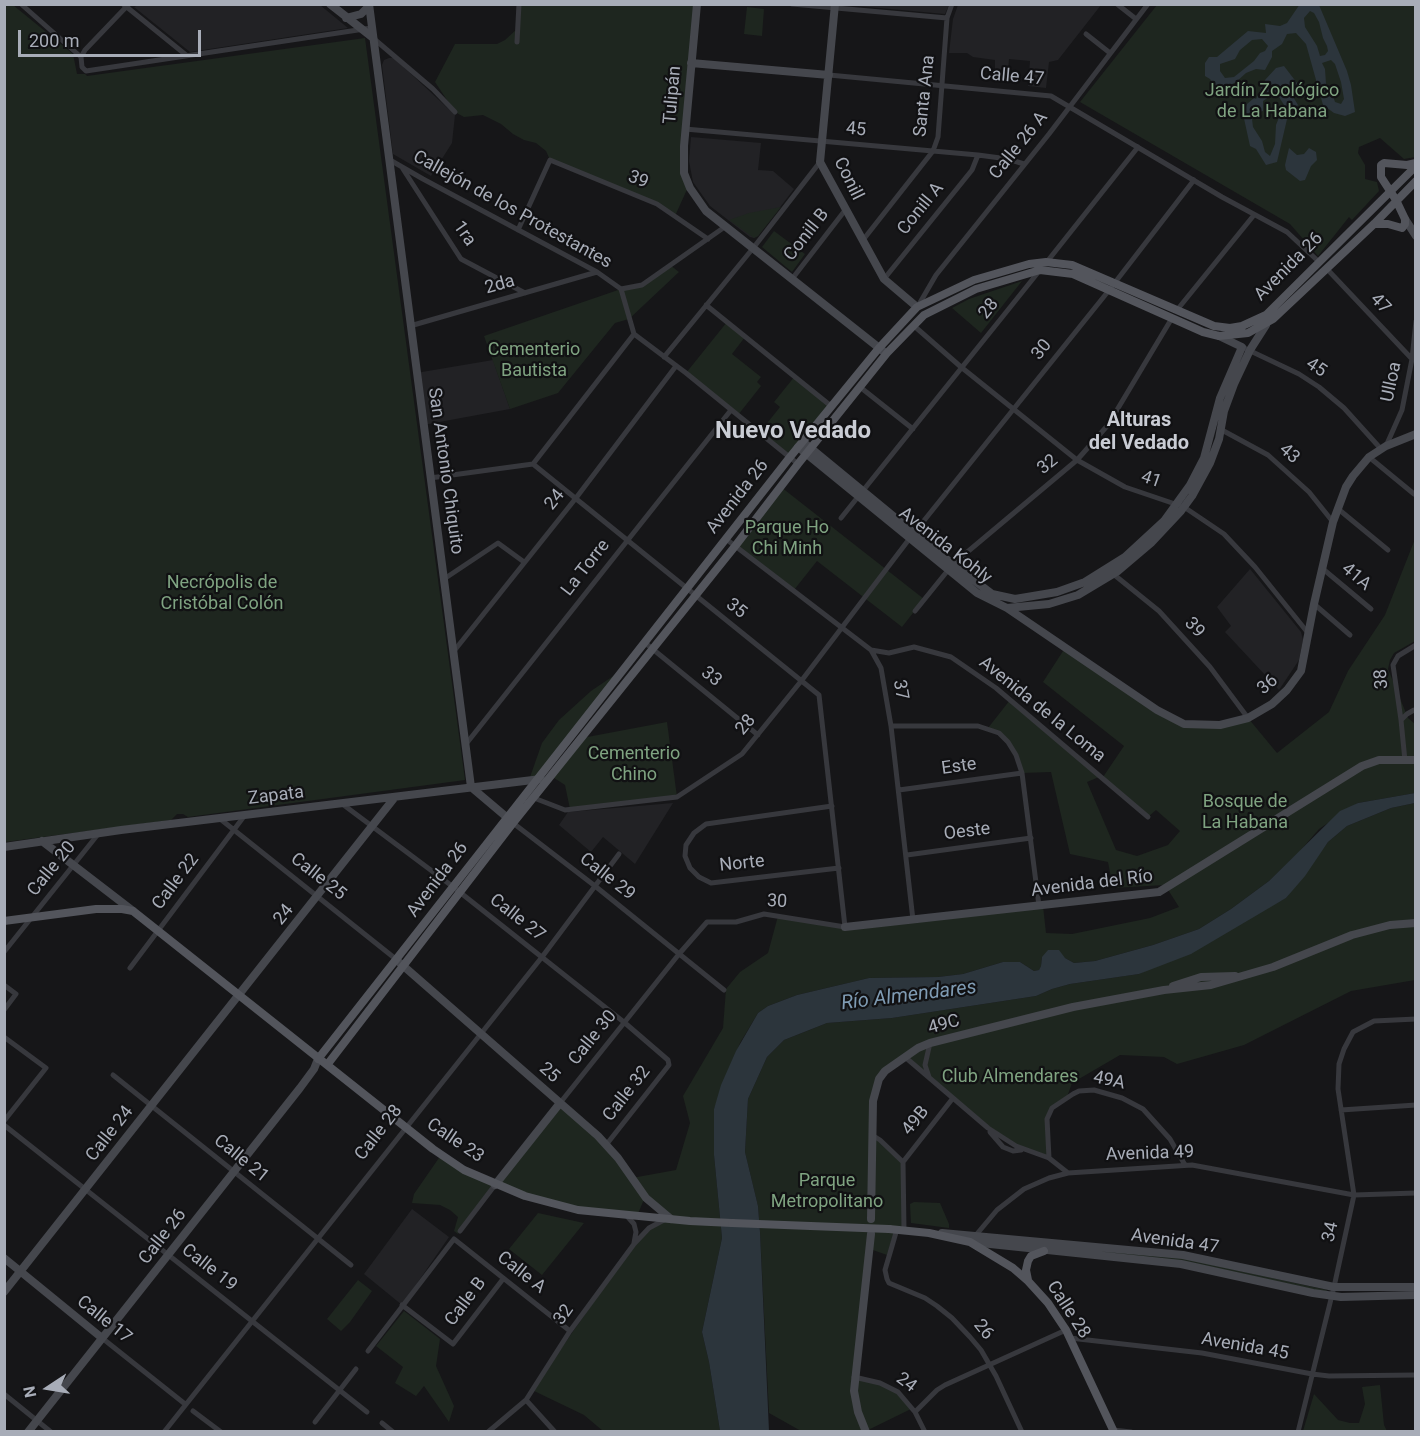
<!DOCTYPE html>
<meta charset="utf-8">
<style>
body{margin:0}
#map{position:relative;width:1420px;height:1436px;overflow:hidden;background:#161618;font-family:Roboto,sans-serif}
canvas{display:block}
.frame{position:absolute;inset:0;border:6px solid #a8adb8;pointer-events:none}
.north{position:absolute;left:18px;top:1358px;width:60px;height:60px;-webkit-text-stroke:4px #111113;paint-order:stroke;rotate:258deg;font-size:16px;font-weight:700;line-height:24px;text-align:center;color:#a8adb8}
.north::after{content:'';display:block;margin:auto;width:21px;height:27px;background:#a8adb8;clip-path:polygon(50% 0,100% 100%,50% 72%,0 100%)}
.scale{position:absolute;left:18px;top:30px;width:183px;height:27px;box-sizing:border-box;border:3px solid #a8adb8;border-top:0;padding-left:8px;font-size:18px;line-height:21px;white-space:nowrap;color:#a8adb8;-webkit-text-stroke:4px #111113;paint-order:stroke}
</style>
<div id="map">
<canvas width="1420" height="1436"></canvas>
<div class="frame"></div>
<div class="north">N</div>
<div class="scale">200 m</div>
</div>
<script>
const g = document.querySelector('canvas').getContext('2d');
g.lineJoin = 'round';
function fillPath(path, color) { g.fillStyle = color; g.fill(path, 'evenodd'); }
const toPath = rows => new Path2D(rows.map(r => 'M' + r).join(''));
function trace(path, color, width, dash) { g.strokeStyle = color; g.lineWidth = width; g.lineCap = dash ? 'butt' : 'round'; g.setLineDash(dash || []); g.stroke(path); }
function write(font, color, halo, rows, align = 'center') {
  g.font = font + ' Roboto,sans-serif'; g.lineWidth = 4.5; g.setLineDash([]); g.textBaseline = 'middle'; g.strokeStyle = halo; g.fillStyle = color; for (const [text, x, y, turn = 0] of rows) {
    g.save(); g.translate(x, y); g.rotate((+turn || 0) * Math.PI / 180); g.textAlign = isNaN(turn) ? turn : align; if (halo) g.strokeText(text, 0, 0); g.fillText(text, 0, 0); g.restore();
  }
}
fillPath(toPath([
 [139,5,320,5,348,28,190,52,134,7],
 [847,5,949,5,945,14],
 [958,5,958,4,1101,5,1058,60,1049,62,1046,88,1028,86,1030,61,1009,59,1008,70,995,70,995,60,973,57,967,53,949,53,953,19],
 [389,58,394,58,455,115,452,143,431,176,393,154,382,65,384,60],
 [691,137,761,143,758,170,773,171,794,189,758,236,754,238,750,237,710,206,693,182,689,161],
 [493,360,510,409,423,425,416,373],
 [1250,569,1301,632,1303,640,1299,660,1279,690,1225,632,1231,626,1217,607],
 [673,803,635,864,603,837,591,852,559,825,568,812],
 [412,1209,449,1237,402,1305,364,1274]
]), '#222225');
fillPath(toPath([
 [5,5,13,5,73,54,77,74,85,74,87,76,365,38,465,780,188,817,183,814,177,814,171,820,5,842],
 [519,5,697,5,684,146,689,185,675,216,657,204,550,160,546,151,536,143,524,140,513,134,501,124,483,115,464,117,455,112,435,82,455,44,497,44,505,40,517,29],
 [1157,5,1415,5,1415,157,1404,159,1380,138,1359,147,1358,153,1365,165,1365,179,1377,182,1379,191,1352,220,1349,217,1318,256,1290,224,1080,102],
 [747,7,764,9,762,36,744,34],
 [781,207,758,236,754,238,729,220,749,213],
 [774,231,805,254,792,272,762,247],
 [670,265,679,272,629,319,615,323,558,393,510,409,484,336,621,289,642,285],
 [1022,281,981,333,952,308,969,299],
 [727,322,745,337,732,354,761,377,757,382,761,386,738,415,686,373],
 [795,376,831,406,790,457,760,432,780,407,774,402],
 [781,487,924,599,902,627,817,561,794,590,736,545],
 [1415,539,1415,641,1394,653,1390,660,1388,669,1408,718,1415,724,1415,793,1358,803,1319,829,1300,851,1269,881,1231,909,1199,929,1153,945,1095,961,1074,963,1065,958,1042,957,1041,966,1039,970,1034,971,1020,962,1003,962,963,974,938,977,869,978,797,995,768,1006,758,1013,740,1043,714,1109,714,1155,722,1238,702,1332,709,1362,720,1431,603,1431,584,1415,532,1390,640,1236,667,1219,645,1197,637,1216,592,1212,495,1185,458,1234,454,1231,458,1217,450,1210,440,1205,412,1203,414,1194,441,1155,495,1184,560,1103,598,1136,632,1178,676,1170,690,1123,683,1096,723,1028,726,989,740,972,768,953,778,916,845,927,1043,906,1046,933,1072,934,1150,918,1179,907,1165,885,1113,888,1108,862,1070,854,1051,772,1022,773,1008,742,988,728,1010,700,1099,777,1087,782,1116,850,1137,856,1168,845,1180,831,1156,810,1148,817,1103,777,1124,746,1043,682,1065,648,1184,724,1205,726,1248,718,1277,753,1329,712,1348,671,1385,615],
 [625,668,537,780,529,780,542,743,559,720,591,691],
 [667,722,677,797,570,809,565,785,551,776,582,738],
 [1415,803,1415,980,1351,991,1244,1045,1177,1064,1164,1057,1120,1055,1072,1083,1067,1097,1049,1114,1049,1158,1003,1139,905,1057,879,1079,872,1135,903,1162,905,1227,896,1226,887,1255,870,1249,854,1376,888,1386,913,1408,866,1431,801,1431,769,1413,760,1232,758,1206,745,1152,748,1099,767,1057,784,1040,827,1023,892,1018,1036,996,1052,989,1070,984,1139,974,1286,898,1328,842,1347,826,1391,808],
 [914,1202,940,1203,949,1224,949,1228,911,1223,910,1204],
 [538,1213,584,1223,542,1275,509,1249],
 [999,1240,1183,1258,1327,1290,1326,1292,1180,1261,1025,1246],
 [358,1280,372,1291,350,1322,341,1331,327,1319],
 [404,1311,440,1339,436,1366,454,1406,449,1422,424,1386,416,1396,395,1383,403,1367,376,1346],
 [1380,1385,1384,1425,1387,1431,1303,1431,1314,1394,1338,1420,1350,1423,1359,1423,1365,1404,1362,1387]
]), '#1e261f');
fillPath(toPath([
 [1300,4,1319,5,1347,71,1351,85,1355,112,1345,116,1334,113,1323,105,1306,44,1296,33,1287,34,1282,44,1272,51,1272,57,1265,70,1256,69,1246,73,1236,82,1225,88,1214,86,1210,79,1205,76,1205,63,1209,57,1217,57,1248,31,1266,33,1265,24,1280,26,1287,23],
 [1310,11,1314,13,1319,22,1323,38,1327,46,1328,51,1325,55,1320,56,1317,46,1305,27,1304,18],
 [1262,39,1268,46,1265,51,1260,53,1254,61,1234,77,1225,78,1220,71,1220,64,1235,59,1240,50,1252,40],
 [1331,60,1335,64,1341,82,1344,99,1341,104,1335,102,1331,90,1326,84,1325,69,1322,63],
 [1284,66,1297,83,1292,95,1298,105,1288,115,1277,162,1266,165,1256,149,1250,146,1243,114,1247,104,1254,98,1256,99,1265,80,1276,68],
 [1276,92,1284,105,1276,125,1275,144,1270,156,1265,152,1262,141,1253,127,1252,119,1255,113,1263,111,1263,101],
 [1289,148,1297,155,1304,154,1309,148,1316,152,1317,160,1311,166,1305,180,1300,181,1286,170,1285,165],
 [1415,793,1415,803,1391,808,1347,826,1328,842,1305,876,1286,898,1191,954,1139,974,1070,984,1052,989,1036,996,892,1018,827,1023,784,1040,767,1057,748,1099,745,1152,758,1206,760,1232,769,1431,720,1431,709,1362,702,1332,722,1238,714,1155,714,1109,721,1085,736,1051,758,1013,768,1006,797,995,869,978,938,977,963,974,1003,962,1020,962,1034,971,1039,970,1041,966,1042,957,1048,950,1059,950,1065,958,1074,963,1095,961,1153,945,1199,929,1231,909,1269,881,1340,811,1358,803]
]), '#2c353c');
trace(toPath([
 [21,4,81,57,82,67,86,71,371,28],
 [123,4,186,55],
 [792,4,947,18],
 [1117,4,1136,19],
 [1086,34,1110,53],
 [373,38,433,89,455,112],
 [517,42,519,4],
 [81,57,85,50,129,4],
 [829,75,1051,96,1222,197,1287,232,1318,261],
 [685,129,978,155,1008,159,1024,164],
 [390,160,423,179,597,272,621,289],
 [403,169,461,259,525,293],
 [518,230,550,160,657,204,708,239],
 [863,240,933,151,938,137,947,18,952,4],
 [1046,263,1138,147],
 [1327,269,1412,359],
 [792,279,846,209],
 [884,279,972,170,978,155],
 [621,289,634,334,686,373,798,464],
 [621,289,642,285,726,226],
 [706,305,831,406],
 [918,306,936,275,1049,134,1148,4],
 [1177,310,1254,215],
 [913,325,961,367,1077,460,1125,487,1184,507,1224,534,1255,567,1308,633],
 [410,326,597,272],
 [1242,347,1299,374,1319,387,1344,408,1381,449],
 [664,357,754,247,820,162],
 [860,387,913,429],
 [1220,429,1268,455,1309,492,1333,522],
 [1386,446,1402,410,1412,359,1416,321],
 [1369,457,1414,494],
 [533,464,634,334],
 [430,478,533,464,819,695,845,927,764,914,736,922,707,922,679,954,560,1103],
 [1337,508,1388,550],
 [841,518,1040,270],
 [726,539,871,650,881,668,891,726,913,920],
 [1107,569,1159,611,1210,667,1248,718],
 [1323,569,1371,609],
 [444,579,498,543,524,562],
 [1314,604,1350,635],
 [915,611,953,564,1077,460,1108,425,1172,318],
 [644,642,758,735],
 [871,650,889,653,914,647,951,657,996,688,1148,817],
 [454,651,576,498,676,366],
 [1401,720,1393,665,1398,656,1416,645],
 [891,726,978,726,999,733,1008,742,1016,755,1022,773,1039,906],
 [466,744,731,410],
 [1405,761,1401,720,1407,714,1414,710],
 [899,790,1022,773],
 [534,798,565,810,677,797,742,754,802,680,910,538,1110,289,1194,180],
 [341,803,452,886,625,1023,668,1060,669,1065,606,1145],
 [832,806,706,824,694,833,686,845,685,856,690,868,699,877,711,883,839,868],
 [219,818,397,960],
 [513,823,595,886,724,990],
 [907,855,1031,838],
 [4,952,99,833],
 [130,968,245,815],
 [4,985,16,994,4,1010],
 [4,1037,46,1068,4,1121],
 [905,1057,988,1128,1016,1146,1049,1158,1068,1173],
 [113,1075,351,1265],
 [929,1077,925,1065,930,1043],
 [1341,1110,1416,1105],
 [4,1125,367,1412],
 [990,1132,1003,1147,1013,1151,1021,1150],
 [872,1135,880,1140,903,1162,904,1230],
 [1049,1158,1047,1119,1052,1108,1073,1094,1079,1091,1094,1090,1122,1098,1143,1109,1170,1139,1185,1165],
 [903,1162,953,1098],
 [627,1216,634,1224,636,1232,634,1243],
 [897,1229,885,1270,887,1279,889,1283,925,1298,937,1306,952,1318,970,1337,981,1350,996,1376,1022,1432],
 [460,1231,495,1185],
 [976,1235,997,1210,1024,1189,1049,1178,1068,1173,1192,1165,1354,1195,1416,1193],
 [402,1305,453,1344,503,1279],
 [102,1338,185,1404],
 [1070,1338,1202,1353,1312,1374,1329,1376,1416,1375],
 [368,1351,454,1239,570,1331],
 [854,1377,880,1383,898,1392,915,1412,925,1432],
 [4,1394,51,1432],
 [526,1400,555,1432],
 [193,1411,221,1432],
 [915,1412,937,1390,945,1385,1066,1330],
 [315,1422,356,1369],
 [382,1423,393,1432],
 [1113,1430,1131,1432],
 [164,1432,542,957,619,854],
 [488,1432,526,1400,570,1331,634,1244,649,1228,664,1220],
 [1298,1432,1334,1287,1354,1195,1338,1089,1339,1064,1344,1049,1353,1032,1374,1021,1416,1019]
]), '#37383d', 5);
trace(toPath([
 [330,4,372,37],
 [369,4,471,787],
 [697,4,684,146,684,173,690,188,706,211,883,351],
 [835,4,820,162,884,279,917,307],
 [346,18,361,14,369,6],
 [691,63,829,75],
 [1405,219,1416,236],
 [807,445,937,552,992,594,1015,599,1057,592,1085,582,1125,557,1164,521,1190,485,1204,458,1220,398,1242,347,1219,336],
 [798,447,977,593,1007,608,1049,604,1078,595,1118,571,1151,543,1181,511,1192,496,1210,463,1219,439,1224,411,1234,384,1250,350,1266,325],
 [1007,608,1157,710,1184,724,1220,725,1248,718,1272,704,1287,690,1301,671,1314,604,1333,522,1346,487,1353,476,1369,457,1386,446,1416,434],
 [471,787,510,820],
 [42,841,133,911],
 [4,847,121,830,541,779],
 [845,927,1159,892,1362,766,1379,760,1416,760],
 [400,963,598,1136,618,1158,646,1198,671,1219],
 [1173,986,1201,977,1235,976],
 [495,1185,560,1103],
 [871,1219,873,1101,879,1079,885,1071,918,1048,930,1043,1073,1007,1164,990,1211,985,1273,967,1352,935,1390,925,1416,923],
 [942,1233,1183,1255,1334,1287,1416,1287],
 [971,1242,1181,1264,1313,1293,1341,1297,1416,1295],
 [4,1258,102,1338],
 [4,1292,395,797],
 [28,1432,300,1088,314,1069,318,1059],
 [866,1432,858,1412,854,1391,871,1234]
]), '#45474d', 8);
trace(toPath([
 [1374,224,1388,224,1402,228,1405,224,1405,219,1396,200,1381,177,1381,165,1384,163,1407,165,1416,163],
 [4,921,96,909,122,909,133,911,433,1149,464,1170,525,1196,578,1210,690,1221,732,1223],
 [318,1059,790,457,879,348,917,307,974,280,1029,264,1046,262,1072,265,1214,326,1230,328,1242,326,1266,315,1416,166],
 [327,1065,513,823,736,545,798,464,887,353,924,315,976,289,1040,270,1073,274,1203,332,1219,336,1248,333,1273,319,1374,224,1416,181],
 [889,1229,929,1233,970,1242,1013,1268,1028,1281,1048,1303,1066,1330,1114,1432],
 [1028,1280,1026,1270,1028,1261,1031,1256,1044,1251]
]), '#53555c', 8);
trace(toPath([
 [732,1223,889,1229]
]), '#53555c', 8);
write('18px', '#a8adb8', '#111113', [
 ["Calle 47",1012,77,5],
 ["Tulipán",673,95,-85],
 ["Santa Ana",925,96,-84],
 ["45",856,130,5],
 ["Calle 26 A",1019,146,-51],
 ["Conill",848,179,64],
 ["39",638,180,22],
 ["Conill A",921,209,-51],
 ["Callejón de los Protestantes",512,210,29],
 ["1ra",464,234,55],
 ["Conill B",807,235,-52],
 ["Avenida 26",1289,267,-45],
 ["2da",500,285,-16],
 ["47",1380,304,46],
 ["28",989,309,-51],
 ["30",1042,350,-51],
 ["45",1316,368,33],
 ["Ulloa",1392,382,-78],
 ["43",1289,454,41],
 ["32",1048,465,-39],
 ["San Antonio Chiquito",445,471,82],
 ["41",1151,480,19],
 ["Avenida 26",738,497,-52],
 ["24",555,500,-51],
 ["Avenida Kohly",945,546,38],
 ["La Torre",586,568,-52],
 ["41A",1356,577,40],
 ["35",736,609,38],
 ["39",1194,628,48],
 ["33",711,677,39],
 ["38",1382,679,-94],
 ["36",1268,685,-41],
 ["37",900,690,80],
 ["Avenida de la Loma",1042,710,39],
 ["28",746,725,-50],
 ["Este",959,767,-8],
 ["Zapata",276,796,-7],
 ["Oeste",967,832,-7],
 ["Norte",742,864,-6],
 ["Calle 20",52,869,-51],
 ["Calle 25",318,877,38],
 ["Calle 29",607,877,38],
 ["Avenida 26",438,880,-53],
 ["Calle 22",176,882,-53],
 ["Avenida del Río",1092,884,-7],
 ["30",777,902,3],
 ["24",284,915,-51],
 ["Calle 27",517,918,38],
 ["49C",944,1025,-15],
 ["Calle 30",593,1038,-51],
 ["25",549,1073,41],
 ["49A",1109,1081,12],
 ["Calle 32",627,1094,-52],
 ["49B",916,1121,-51],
 ["Calle 28",379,1133,-52],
 ["Calle 24",110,1134,-52],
 ["Calle 23",455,1141,34],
 ["Avenida 49",1150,1154,-2],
 ["Calle 21",241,1159,39],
 ["34",1331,1232,-78],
 ["Calle 26",163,1237,-52],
 ["Avenida 47",1175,1242,8],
 ["Calle 19",209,1268,38],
 ["Calle A",521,1273,38],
 ["Calle B",466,1302,-53],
 ["Calle 28",1068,1310,57],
 ["32",564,1315,-54],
 ["Calle 17",104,1320,39],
 ["26",983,1330,51],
 ["Avenida 45",1245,1347,10],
 ["24",906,1383,37]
]);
write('18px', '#7fa381', '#111113', [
 ["Jardín Zoológico",1272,91],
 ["de La Habana",1272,112],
 ["Cementerio",534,350],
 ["Bautista",534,371],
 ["Parque Ho",787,528],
 ["Chi Minh",787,549],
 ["Necrópolis de",222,583],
 ["Cristóbal Colón",222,604],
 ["Cementerio",634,754],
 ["Chino",634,775],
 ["Bosque de",1245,802],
 ["La Habana",1245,823],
 ["Club Almendares",1010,1077],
 ["Parque",827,1181],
 ["Metropolitano",827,1202]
]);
write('bold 20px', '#c9ccd4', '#111113', [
 ["Alturas",1139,421],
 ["del Vedado",1139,444]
]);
write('italic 20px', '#7f9bb3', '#111113', [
 ["Río Almendares",909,996,-7]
]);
write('bold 24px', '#c9ccd4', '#111113', [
 ["Nuevo Vedado",793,432]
]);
</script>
